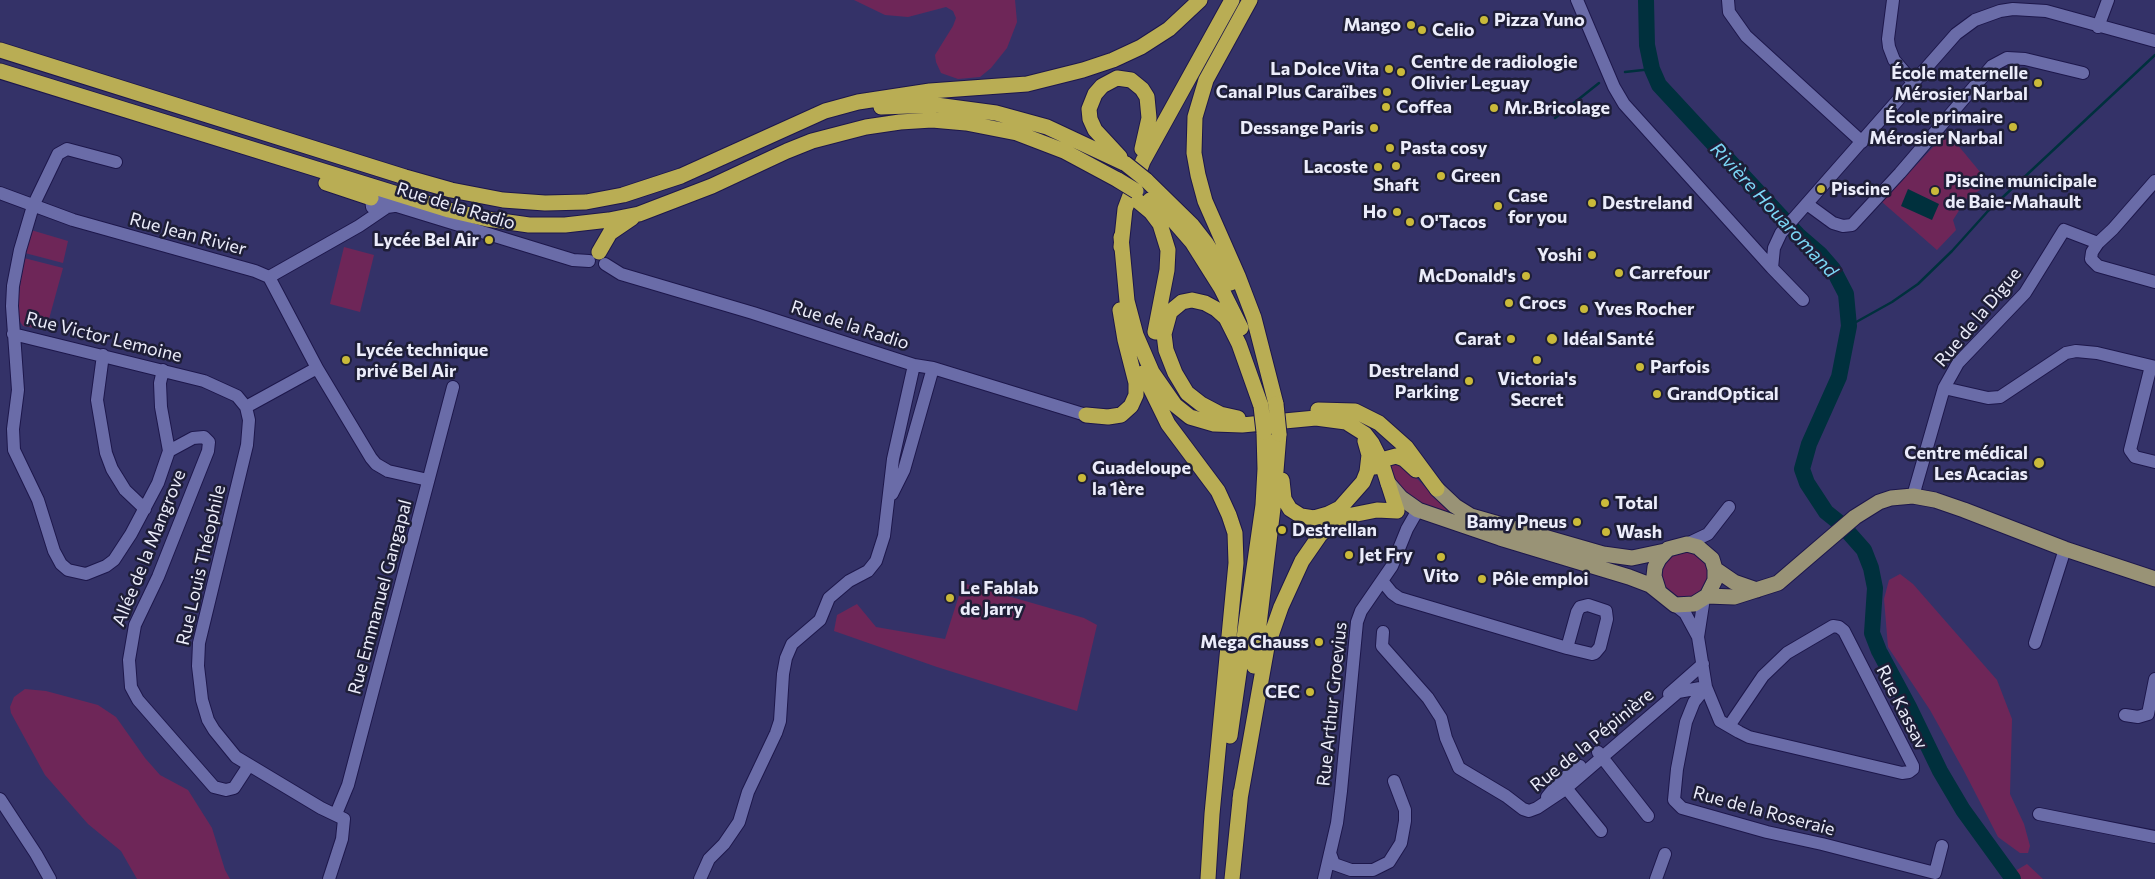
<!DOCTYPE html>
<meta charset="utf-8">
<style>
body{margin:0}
canvas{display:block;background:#343268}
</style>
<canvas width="2155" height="879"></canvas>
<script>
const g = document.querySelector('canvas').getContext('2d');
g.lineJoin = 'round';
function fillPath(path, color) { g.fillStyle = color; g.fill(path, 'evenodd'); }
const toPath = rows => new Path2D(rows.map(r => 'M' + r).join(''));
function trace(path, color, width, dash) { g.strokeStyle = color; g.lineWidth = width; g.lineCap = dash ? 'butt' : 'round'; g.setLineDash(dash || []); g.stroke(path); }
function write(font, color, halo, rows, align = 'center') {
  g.font = font + ' Commissioner,sans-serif'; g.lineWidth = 5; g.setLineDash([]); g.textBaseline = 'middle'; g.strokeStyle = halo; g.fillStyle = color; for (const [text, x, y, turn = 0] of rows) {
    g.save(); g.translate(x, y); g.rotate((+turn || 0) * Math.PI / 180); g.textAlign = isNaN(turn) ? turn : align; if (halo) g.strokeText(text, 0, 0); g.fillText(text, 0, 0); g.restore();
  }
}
fillPath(toPath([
 [854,0,1015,0,1017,22,1007,48,991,68,980,77,958,79,941,73,936,62,935,55,953,26,956,18,953,11,946,7,908,17,885,15],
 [1947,132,1990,184,1967,198,1953,220,1956,230,1937,250,1882,202],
 [31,230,68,241,63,263,25,253],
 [344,247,374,255,360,312,330,304],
 [24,258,63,268,46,330,23,326,18,319,19,293],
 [1391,462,1403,464,1450,513,1421,508,1388,477],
 '1660 575a25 25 0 1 1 50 0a25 25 0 1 1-50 0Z',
 [1900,574,1913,584,1997,680,2012,719,2010,794,2024,824,2030,846,2028,853,2020,853,1998,837,1964,771,1930,710,1888,647,1884,599,1889,580],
 [963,583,1084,618,1097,625,1077,711,937,667,834,631,837,615,857,604,876,627,945,639],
 [25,689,46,691,98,705,116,717,145,758,160,775,188,790,212,828,225,870,230,879,137,879,121,851,88,824,45,775,11,713,10,707,14,697],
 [2027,864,2043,879,2011,879,2010,874]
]), '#6e2658');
fillPath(toPath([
 [1908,189,1939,204,1932,220,1901,206]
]), '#00303d');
trace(toPath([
 [1625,72,1652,69],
 [1555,118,1599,83],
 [1849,326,1892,302,1918,284,1952,251,1988,211,2155,55]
]), '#00303d', 2.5);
trace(toPath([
 [1646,0,1647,45,1652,69,1659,85,1798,235,1820,254,1833,269,1846,294,1849,326,1839,377,1809,444,1802,469,1807,483,1826,512,1841,524,1864,550,1871,568,1875,588,1872,633,1879,651,1909,707,1940,771,1963,810,2013,879]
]), '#00303d', 16);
const minor = toPath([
 [1577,0,1614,87,1624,104,1772,268,1803,300],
 [1728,0,1729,12,1746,36,1862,142],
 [1893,0,1888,39,1889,47,1894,60,1913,82],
 [2098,27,2108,0],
 [116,162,67,149,58,154,33,206,20,250,13,286,12,306,18,390,13,429,14,450,38,500,54,551,61,564,68,570,86,574,106,566,114,560,131,534,158,483,169,451,161,407,160,383,163,370],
 [2155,181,2113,229,2098,243,2092,252,2091,259,2098,266,2155,282],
 [0,193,73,220,255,271,269,277,359,226,387,207,394,206],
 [1807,204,1833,223,1843,226,1852,225,1900,173,1992,66,2007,58,2025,59,2083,73],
 [372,207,371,198,573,260,589,261],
 [605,264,621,274,753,313,914,365,933,368,1086,415],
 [1772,268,1774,248,1781,233,1956,34,1975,20,2000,11,2013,9,2046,11,2155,41],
 [269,277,317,368,371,458,376,464,388,471,428,480],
 [13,334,204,381,237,396,246,407,249,420,247,445,199,643,198,666,202,700,208,720,214,730,236,757,321,808,344,819,342,839,329,879],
 [103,355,97,400,106,453,112,469,125,490,145,509],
 [2151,366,2130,450,2135,457,2155,462],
 [1944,388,1988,398,2000,397,2066,353,2076,351,2097,353,2155,367],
 [246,407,317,368],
 [169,451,193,438,204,437,209,442,208,451,158,577,135,625,129,660,131,687,138,700,214,787,226,790,234,788,249,765],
 [892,494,904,470,933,368],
 [1913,496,1944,388,1958,363,2025,293,2064,230,2098,243],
 [1687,544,1708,534,1729,507],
 [1383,582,1392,593,1399,598,1567,648,1592,654,1595,653,1600,647,1607,619,1606,611,1588,605,1580,607,1577,612,1567,648],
 [1704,598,1698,637,1706,687,1720,721,1739,732,1749,737,1902,773,1909,772,1913,769,1913,766,1844,631,1839,627,1833,626,1787,653,1763,676,1729,726],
 [1675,605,1685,613,1698,637],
 [1383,632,1382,646,1428,698,1441,718,1446,738,1459,768,1506,796,1523,809,1529,811,1537,808,1564,790,1678,692,1706,687],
 [2035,643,2065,549],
 [1706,687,1694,702,1686,722,1677,769,1674,800,1682,808,1767,832,1822,844,1935,873,1942,846],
 [1669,694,1703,664],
 [2125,715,2138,717,2148,714,2155,679],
 [1598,752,1648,816],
 [1562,783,1601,831],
 [1547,797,1560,781,1580,766],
 [0,799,36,854,50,879],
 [336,814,348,785,453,387],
 [2039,814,2155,837],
 [1330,853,1334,864,1351,870,1373,870,1389,862,1401,843,1405,821,1405,810,1394,781],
 [700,879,709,859,724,844,739,822,748,792,776,733,780,721,783,674,786,658,792,644,820,620,829,598,849,581,868,571,876,561,884,536,893,459,914,365],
 [1324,879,1337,823,1341,791,1357,622,1361,611,1392,566,1407,529,1415,515],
 [1656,879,1665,854]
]);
const major = toPath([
 [1388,483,1401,498,1418,510,1500,538,1629,577,1650,585,1675,605,1694,604,1707,596,1715,580,1715,569,1712,559,1698,547,1687,544,1668,549,1659,559,1655,567,1654,576,1659,592],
 [1437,489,1455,506,1471,516,1603,554,1632,558,1665,551],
 [1715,569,1734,582,1757,590],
 [1707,596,1734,597,1778,583,1855,517,1879,502,1891,498,1913,496,1935,500,1964,510,2065,549,2155,579]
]);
const highway = toPath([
 [1250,0,1206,80,1195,117,1194,153,1198,175,1205,201,1238,276,1254,318,1276,404],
 [0,50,405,177,451,190,503,200,545,203,586,202,623,195,681,176,825,111,858,102,930,91,1027,84,1083,70,1113,60,1141,47,1169,29,1200,0],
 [0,71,449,210,487,219,529,225,565,225,609,220,639,214,712,186,787,151,812,141,866,127,900,122,932,120,966,123,1017,133,1064,151,1118,180],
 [881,107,936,105,996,113,1047,127,1126,164],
 [1120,157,1095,130,1090,119,1089,109,1095,94,1102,86,1117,78,1131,80,1142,89,1147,97,1149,118,1142,149],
 [1146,180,1192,225,1206,243,1231,283],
 [326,183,371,198],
 [1133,197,1151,212,1160,224,1168,250,1167,270,1155,332],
 [1150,200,1172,219,1192,242,1221,288,1241,328],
 [1121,237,1127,301,1136,335,1152,372,1175,405,1190,417,1214,424,1242,425,1316,418,1346,422,1365,434,1372,443,1381,461,1397,511,1377,510,1347,516,1330,526,1320,535,1302,561,1281,607,1267,647,1240,799],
 [1121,247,1125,209,1143,161,1232,0],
 [599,252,610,233,632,218],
 [1143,373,1168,424,1218,491,1229,515,1235,533,1236,563,1212,814,1208,879],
 [1318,410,1355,411,1379,423,1406,447,1437,489],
 [1086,415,1108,417,1121,415,1131,406,1136,395,1136,383,1125,340,1120,310],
 [1238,418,1220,414,1201,404,1187,393,1175,373,1166,350,1164,334,1170,312,1182,302,1192,300,1205,303,1216,309,1226,318,1239,344,1261,406],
 [1375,467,1385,459,1396,456,1404,459,1416,470],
 [1282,480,1284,499,1290,509,1301,516,1314,518,1328,514,1340,508,1363,482,1367,472,1369,455,1365,441],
 [1254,666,1273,508,1279,434],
 [1230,736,1263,505,1265,469,1264,432],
 [1232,879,1241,791]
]);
trace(minor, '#1d174b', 14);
trace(major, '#1d174b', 17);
trace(highway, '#1d174b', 17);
trace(minor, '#6a6ca8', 12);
trace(major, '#999376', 15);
trace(highway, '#b9ad54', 15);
const highwayBridge = toPath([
 [1126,164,1146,180],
 [1118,180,1136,191],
 [1276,404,1279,434],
 [1261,406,1264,432]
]);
trace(highwayBridge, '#1d174b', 17, []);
trace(highwayBridge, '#b9ad54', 15);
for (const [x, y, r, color] of [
 [1484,20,5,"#caba3a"],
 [1411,25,5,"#caba3a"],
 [1422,30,5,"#caba3a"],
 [1389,69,5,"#caba3a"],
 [1401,72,5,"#caba3a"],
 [2038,83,5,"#caba3a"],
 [1387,92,5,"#caba3a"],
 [1386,107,5,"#caba3a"],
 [1494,108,5,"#caba3a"],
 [2013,127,5,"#caba3a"],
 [1374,128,5,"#caba3a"],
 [1390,148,5,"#caba3a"],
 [1396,166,5,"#caba3a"],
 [1378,167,5,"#caba3a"],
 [1441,176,5,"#caba3a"],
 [1821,189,5,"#caba3a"],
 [1935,191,5,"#caba3a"],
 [1592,203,5,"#caba3a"],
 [1498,206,5,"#caba3a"],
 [1397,212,5,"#caba3a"],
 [1410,222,5,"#caba3a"],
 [489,240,5,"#caba3a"],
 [1592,255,5,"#caba3a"],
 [1619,273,5,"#caba3a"],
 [1526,276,5,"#caba3a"],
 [1509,303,5,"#caba3a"],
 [1584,309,5,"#caba3a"],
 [1511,339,5,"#caba3a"],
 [1552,339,6,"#caba3a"],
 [346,360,5,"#caba3a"],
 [1537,360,5,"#caba3a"],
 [1640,367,5,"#caba3a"],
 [1469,381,5,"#caba3a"],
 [1657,394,5,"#caba3a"],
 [2039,463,6,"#caba3a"],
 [1082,478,5,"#caba3a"],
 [1605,503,5,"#caba3a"],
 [1577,522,5,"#caba3a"],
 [1282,530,5,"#caba3a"],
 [1606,532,5,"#caba3a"],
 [1349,555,5,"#caba3a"],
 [1441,557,5,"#caba3a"],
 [1482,579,5,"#caba3a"],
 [950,598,5,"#caba3a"],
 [1319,642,5,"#caba3a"],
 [1310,692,5,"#caba3a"]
]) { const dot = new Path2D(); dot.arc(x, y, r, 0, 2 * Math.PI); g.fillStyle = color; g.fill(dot); trace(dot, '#1e1e37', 2); }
write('bold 18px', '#ebecfa', '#1e1e37', [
 ["Pizza Yuno",1494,20],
 ["Mango",1401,25,"right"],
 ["Celio",1432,30],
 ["Centre de radiologie",1411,62],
 ["Olivier Leguay",1411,83],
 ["La Dolce Vita",1379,69,"right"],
 ["École maternelle",2028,73,"right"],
 ["Mérosier Narbal",2028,94,"right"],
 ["Canal Plus Caraïbes",1377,92,"right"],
 ["Coffea",1396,107],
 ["Mr.Bricolage",1504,108],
 ["École primaire",2003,117,"right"],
 ["Mérosier Narbal",2003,138,"right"],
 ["Dessange Paris",1364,128,"right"],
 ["Pasta cosy",1400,148],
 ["Lacoste",1368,167,"right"],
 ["Green",1451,176],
 ["Piscine municipale",1945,181],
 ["de Baie-Mahault",1945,202],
 ["Shaft",1396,185,"center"],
 ["Piscine",1831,189],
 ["Case",1508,196],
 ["for you",1508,217],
 ["Destreland",1602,203],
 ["Ho",1387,212,"right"],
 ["O'Tacos",1420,222],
 ["Lycée Bel Air",479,240,"right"],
 ["Yoshi",1582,255,"right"],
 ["Carrefour",1629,273],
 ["McDonald's",1516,276,"right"],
 ["Crocs",1519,303],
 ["Yves Rocher",1594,309],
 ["Carat",1501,339,"right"],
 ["Idéal Santé",1563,339],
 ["Lycée technique",356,350],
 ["privé Bel Air",356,371],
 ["Parfois",1650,367],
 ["Destreland",1459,371,"right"],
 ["Parking",1459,392,"right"],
 ["Victoria's",1537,379,"center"],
 ["Secret",1537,400,"center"],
 ["GrandOptical",1667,394],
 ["Centre médical",2028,453,"right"],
 ["Les Acacias",2028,474,"right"],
 ["Guadeloupe",1092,468],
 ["la 1ère",1092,489],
 ["Total",1615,503],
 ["Bamy Pneus",1567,522,"right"],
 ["Destrellan",1292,530],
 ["Wash",1616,532],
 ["Jet Fry",1359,555],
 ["Vito",1441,576,"center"],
 ["Pôle emploi",1492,579],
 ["Le Fablab",960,588],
 ["de Jarry",960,609],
 ["Mega Chauss",1309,642,"right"],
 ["CEC",1300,692,"right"]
], 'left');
write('18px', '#ebecfa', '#1e1e37', [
 ["Rue de la Radio",456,206,17],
 ["Rue Jean Rivier",188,234,15],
 ["Rue de la Digue",1978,317,-50],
 ["Rue de la Radio",850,325,18],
 ["Rue Victor Lemoine",104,337,14],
 ["Allée de la Mangrove",149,548,-68],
 ["Rue Louis Théophile",201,565,-77],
 ["Rue Emmanuel Gangapal",380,597,-75],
 ["Rue Arthur Groevius",1332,704,-84],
 ["Rue Kassav",1902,707,63],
 ["Rue de la Pépinière",1592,740,-39],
 ["Rue de la Roseraie",1764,811,15]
]);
write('italic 19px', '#7bd6f5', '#1e1e37', [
 ["Rivière Houaromand",1774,210,47]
]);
</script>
